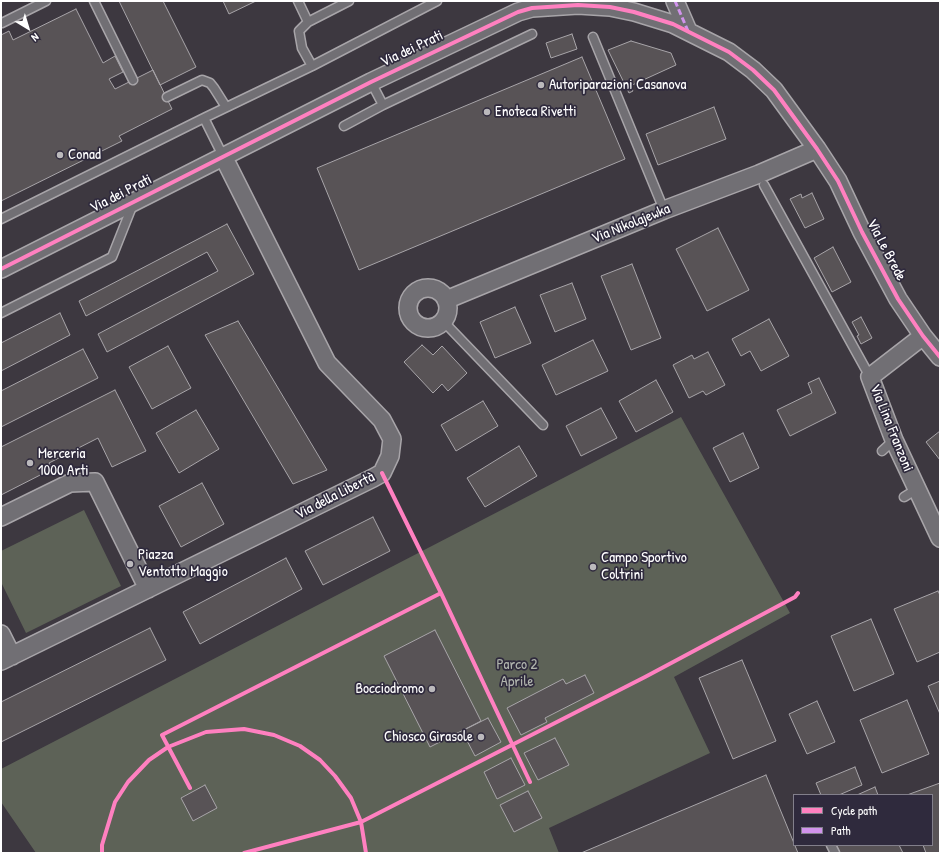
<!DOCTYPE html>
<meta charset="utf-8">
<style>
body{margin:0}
#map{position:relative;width:941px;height:854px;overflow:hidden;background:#3d3840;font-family:"Patrick Hand",sans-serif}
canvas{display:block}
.frame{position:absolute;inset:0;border:2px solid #fff;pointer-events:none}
.legend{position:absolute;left:793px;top:794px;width:140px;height:52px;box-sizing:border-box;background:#2f2a3d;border:1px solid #827f8b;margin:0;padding:5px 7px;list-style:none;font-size:12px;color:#fff}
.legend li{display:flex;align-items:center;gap:8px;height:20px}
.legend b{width:20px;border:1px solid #827f8b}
.north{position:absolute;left:8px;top:8px;width:40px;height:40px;-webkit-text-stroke:3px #2f2a3d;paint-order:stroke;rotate:142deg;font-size:11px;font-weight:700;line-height:16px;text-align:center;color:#fff}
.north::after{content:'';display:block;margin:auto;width:14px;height:18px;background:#fff;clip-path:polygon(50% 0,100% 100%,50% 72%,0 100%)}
</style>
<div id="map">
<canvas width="941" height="854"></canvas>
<div class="frame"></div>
<ul class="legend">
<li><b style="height:5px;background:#ff80c0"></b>Cycle path</li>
<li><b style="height:5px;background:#d193ec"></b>Path</li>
</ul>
<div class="north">N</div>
</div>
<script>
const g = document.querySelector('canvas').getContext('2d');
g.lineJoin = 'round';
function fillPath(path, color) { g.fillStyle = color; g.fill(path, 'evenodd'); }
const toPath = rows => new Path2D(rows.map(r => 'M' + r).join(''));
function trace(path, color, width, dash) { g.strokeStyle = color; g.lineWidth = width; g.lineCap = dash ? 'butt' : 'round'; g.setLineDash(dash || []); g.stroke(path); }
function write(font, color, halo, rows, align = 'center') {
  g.font = font + ' "Patrick Hand",sans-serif'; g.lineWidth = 3.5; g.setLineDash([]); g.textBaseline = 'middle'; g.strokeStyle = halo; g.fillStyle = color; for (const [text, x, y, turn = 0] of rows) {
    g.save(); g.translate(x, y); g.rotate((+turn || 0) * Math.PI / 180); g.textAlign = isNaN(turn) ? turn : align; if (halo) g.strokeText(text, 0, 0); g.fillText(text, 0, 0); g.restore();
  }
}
fillPath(toPath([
 [681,417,790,613,674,677,710,753,549,828,559,853,36,853,1,802,1,769],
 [84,510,121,586,26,633,1,582,1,551]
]), '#5d6257');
const building = toPath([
 [119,1,163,1,196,67,160,85,119,1],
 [223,1,256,1,229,14,223,1],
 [76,9,103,63,115,56,123,72,109,79,115,89,153,70,172,109,119,136,122,141,1,201,1,35,9,31,13,40,76,9],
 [572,34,577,49,551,58,546,43,572,34],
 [631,41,671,53,676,65,630,86,633,91,629,93,608,50,631,41],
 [582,57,625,159,359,270,317,168,582,57],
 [714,107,726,139,658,165,646,134,714,107],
 [812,193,824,219,805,228,790,199,801,194,802,198,812,193],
 [227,224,254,274,107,352,98,334,218,271,207,252,86,316,79,301,227,224],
 [718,228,749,290,707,311,676,249,718,228],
 [833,247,851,282,832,292,814,258,833,247],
 [632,264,661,338,631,350,601,276,632,264],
 [572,283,586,319,555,332,540,295,572,283],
 [515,307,531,343,495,358,480,322,515,307],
 [60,313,70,335,1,371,1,343,60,313],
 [861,317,872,338,861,344,857,336,859,335,852,322,861,317],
 [769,319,789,356,761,371,750,351,741,356,732,339,769,319],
 [238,321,327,470,293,484,205,335,238,321],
 [593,340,608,371,556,395,542,365,593,340],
 [422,345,433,355,442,346,467,373,448,391,442,384,433,393,404,362,422,345],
 [168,346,191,388,152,409,129,367,168,346],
 [83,349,98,378,1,427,1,391,83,349],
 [708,352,725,385,706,395,703,391,689,398,673,365,692,355,694,359,708,352],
 [819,378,836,413,790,436,777,410,812,393,808,383,819,378],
 [656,380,673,412,636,432,619,401,656,380],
 [115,390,146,451,112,467,98,438,49,463,52,469,1,495,1,447,115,390],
 [483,401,498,426,456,451,441,425,483,401],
 [601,408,617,438,581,456,566,426,601,408],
 [196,410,219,449,179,473,156,433,196,410],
 [940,431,940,460,926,442,940,431],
 [743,433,759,468,730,482,713,448,743,433],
 [519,446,537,476,485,507,467,478,519,446],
 [202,483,224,524,181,547,159,506,202,483],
 [373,517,390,551,323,585,305,551,373,517],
 [286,558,302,589,200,644,183,612,286,558],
 [938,591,940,595,940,652,917,662,894,609,938,591],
 [871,619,894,674,854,691,831,636,871,619],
 [150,628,166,660,1,742,1,702,150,628],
 [435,630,481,721,430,747,384,656,435,630],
 [742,660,776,741,733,759,699,678,742,660],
 [585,675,594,693,545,718,547,722,521,735,507,708,563,679,566,684,585,675],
 [940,681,940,714,928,686,940,681],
 [907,700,929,754,882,773,860,720,907,700],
 [817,701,835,742,807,754,789,714,817,701],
 [488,718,501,742,475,756,462,731,488,718],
 [555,738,569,765,538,780,524,753,555,738],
 [511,758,525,785,497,799,484,772,511,758],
 [855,767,862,785,839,795,821,795,816,783,855,767],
 [766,775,798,853,581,853,766,775],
 [940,783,940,853,926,853,923,845,932,845,932,795,907,795,940,783],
 [205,785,217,808,193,821,181,798,205,785],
 [875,787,878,795,857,795,875,787],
 [528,791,542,818,514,832,500,805,528,791],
 [836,845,899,845,903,853,840,853,836,845]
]);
fillPath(building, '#585356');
trace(building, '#a8a5a9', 1);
const lane = toPath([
 [94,1,133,80],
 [298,1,308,22],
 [2,23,46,1],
 [593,37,664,210],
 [312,66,302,48,299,31,308,22,349,1],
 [371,82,383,105,532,34],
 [167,97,202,80,210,83,214,88,226,107],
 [204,118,223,156],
 [344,126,383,105],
 [764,185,870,377],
 [1,219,204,118,312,66,437,1],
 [1,313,112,257,133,204],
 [443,321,543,425],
 [882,451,894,440],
 [904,497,917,489],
 [831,845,835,853]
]);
const street = toPath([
 [675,1,688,31],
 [1,269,371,82,518,12,532,8,578,5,610,7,634,12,673,24,729,52,753,70,774,90,817,149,838,181,862,232,898,299,923,336,940,357],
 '408 308a20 20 0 1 1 40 0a20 20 0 1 1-40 0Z',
 [446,300,664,210,759,174,817,149],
 [923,336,870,377,894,440,940,538],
 [1,517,70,483,95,482,148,589],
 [1,634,12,656],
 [1,661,373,478,382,473,390,456,392,439,382,420,327,363,223,156]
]);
trace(lane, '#a8a5a9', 11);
trace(street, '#a8a5a9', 20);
trace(lane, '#716f74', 8);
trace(street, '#716f74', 17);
trace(toPath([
 [675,1,688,31]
]), '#d193ec', 3, [6, 3]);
trace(toPath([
 [1,269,371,82,518,12,532,8,578,5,610,7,634,12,673,24,729,52,753,70,774,90,817,149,838,181,862,232,898,299,923,336,940,357],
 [382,473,441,593,530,782],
 [190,788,162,735,441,593],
 [102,853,102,845,115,802,128,782,149,760,168,747,206,732,244,729,274,735,300,746,320,760,335,776,351,798,361,822,366,853],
 [244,853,361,822,645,677,795,597,798,593]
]), '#ff80c0', 4);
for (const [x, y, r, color] of [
 [541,85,4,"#bbb9bc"],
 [487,112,4,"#bbb9bc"],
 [60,155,4,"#bbb9bc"],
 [30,463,4,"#bbb9bc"],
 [130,564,4,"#bbb9bc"],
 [593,567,4,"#bbb9bc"],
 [432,689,4,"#bbb9bc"],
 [481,737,4,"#bbb9bc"]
]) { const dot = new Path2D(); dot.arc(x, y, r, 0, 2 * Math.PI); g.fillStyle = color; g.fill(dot); trace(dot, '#2f2a3d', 1.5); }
write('15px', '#fff', '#2f2a3d', [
 ["Via dei Prati",412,49,-25],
 ["Via dei Prati",121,194,-27],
 ["Via Nikolajewka",631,224,-22],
 ["Via Le Brede",886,250,62],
 ["Via Lina Franzoni",891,428,68],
 ["Via della Libertà",335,496,-27]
]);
write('15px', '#fff', '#2f2a3d', [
 ["Autoriparazioni Casanova",549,85],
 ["Enoteca Rivetti",495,112],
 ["Conad",68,155],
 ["Merceria",38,454],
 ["1000 Arti",38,471],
 ["Piazza",138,555],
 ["Ventotto Maggio",138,572],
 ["Campo Sportivo",601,558],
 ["Coltrini",601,575],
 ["Bocciodromo",424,689,"right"],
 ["Chiosco Girasole",473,737,"right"]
], 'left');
write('15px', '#b0b4ad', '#2f2a3d', [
 ["Parco 2",517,665],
 ["Aprile",517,682]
]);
</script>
